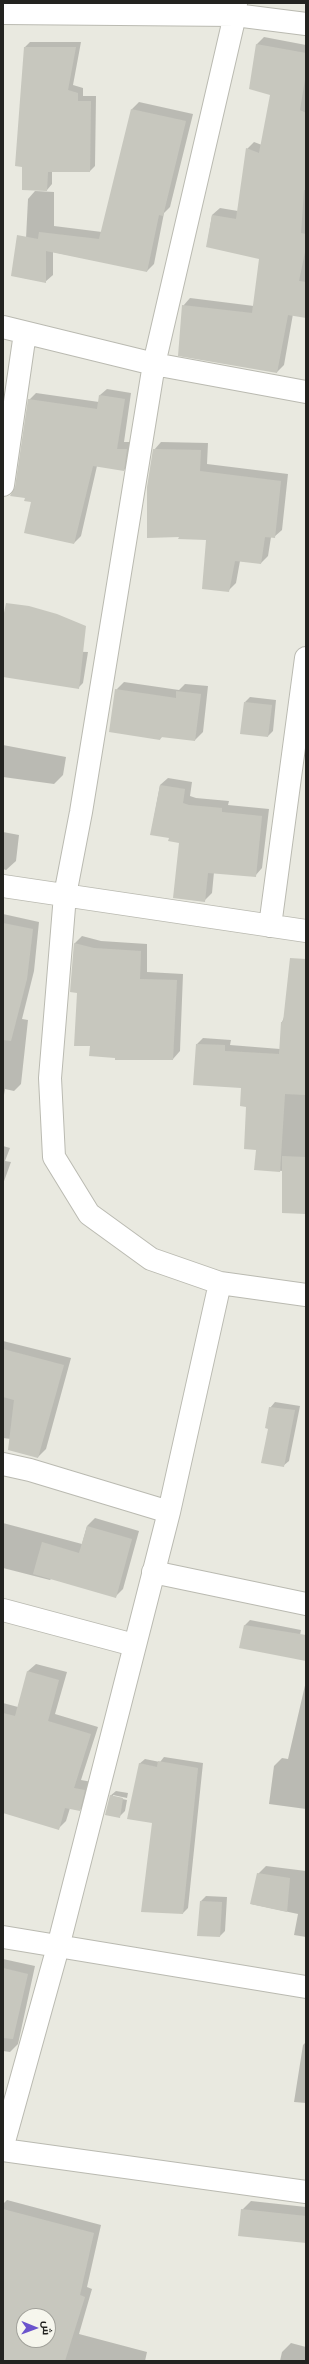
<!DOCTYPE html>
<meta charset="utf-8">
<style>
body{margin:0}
#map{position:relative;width:309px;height:2364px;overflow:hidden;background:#e9e9e0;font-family:"PT Sans Narrow",Cairo,sans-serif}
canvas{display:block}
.frame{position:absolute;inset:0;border:4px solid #232320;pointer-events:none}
.north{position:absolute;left:16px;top:2308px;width:40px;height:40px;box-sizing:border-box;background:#f6f6ed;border:1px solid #a2a29b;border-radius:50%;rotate:91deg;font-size:11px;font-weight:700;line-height:16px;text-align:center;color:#232320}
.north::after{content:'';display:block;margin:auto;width:14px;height:18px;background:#6b54cd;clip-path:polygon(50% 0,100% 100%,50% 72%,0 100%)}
</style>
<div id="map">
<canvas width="309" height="2364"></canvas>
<div class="frame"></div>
<div class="north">ش</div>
</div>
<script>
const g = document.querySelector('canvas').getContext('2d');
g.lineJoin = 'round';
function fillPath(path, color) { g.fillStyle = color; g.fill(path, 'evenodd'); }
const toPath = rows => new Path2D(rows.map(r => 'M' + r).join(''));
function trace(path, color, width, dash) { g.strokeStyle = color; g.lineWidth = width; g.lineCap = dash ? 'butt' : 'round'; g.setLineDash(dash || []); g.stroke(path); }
fillPath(toPath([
 [264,37,306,45,306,317,293,314,284,365,277,372,183,306,190,298,254,306,260,258,207,246,212,215,220,208,238,211,247,149,254,142,262,145,271,94,250,88,257,44],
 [30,42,81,42,73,85,83,88,83,96,96,96,95,166,90,171,52,171,52,184,47,190,25,47],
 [139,102,193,114,170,207,164,213,154,264,147,271,53,252,53,275,45,282,24,278,28,199,35,191,54,192,54,226,102,232,132,109],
 [107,389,131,393,124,442,134,442,131,463,124,470,97,466,81,536,74,543,16,487,29,400,36,393,99,402,100,395],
 [161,442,208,443,207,464,288,474,282,530,274,537,271,537,268,556,261,563,240,561,236,583,228,591,208,539,154,450],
 [13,650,88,652,83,683,78,688],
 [124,682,179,690,185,684,208,686,203,732,195,740,163,736,160,739,116,690],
 [250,697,276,700,273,731,268,736,245,702],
 [3,745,66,757,63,775,54,784,3,777],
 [168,778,192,782,190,796,196,798,229,801,228,805,269,809,262,868,255,876,214,872,212,893,204,901,180,842,170,837,151,834,160,785],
 [3,832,19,835,16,861,6,870,3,869],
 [3,914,39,922,34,971,22,1019,28,1020,21,1084,14,1091,5,1089,3,1101],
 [82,936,101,941,147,944,147,972,183,974,180,1051,173,1059,116,1057,91,1045,78,992,71,991,75,943],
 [306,964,306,1213,282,1212,283,1171,255,1169,257,1149,242,1087,197,1044,203,1038,231,1040,230,1045,280,1049,282,1022],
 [3,1146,10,1148,5,1161,11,1162,3,1184],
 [3,1341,71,1358,46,1449,38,1457,11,1439,3,1438],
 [275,1402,300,1406,289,1461,283,1466,270,1408],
 [95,1518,139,1531,123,1589,115,1597,52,1578,50,1580,3,1568,3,1523,82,1544,87,1526],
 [250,1620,301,1630,297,1652,240,1647,245,1625],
 [36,1664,67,1672,55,1714,98,1727,81,1780,92,1782,87,1802,80,1810,70,1808,66,1821,58,1829,3,1811,3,1703,18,1707,28,1671],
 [306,1681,306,1809,269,1804,274,1766,282,1758,288,1759],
 [164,1757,203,1763,188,1908,183,1913,139,1764,145,1759,160,1762],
 [116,1791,128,1793,127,1798,113,1795,113,1797,127,1800,125,1811,119,1817,110,1796],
 [266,1866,306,1871,306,1937,294,1935,298,1914,251,1904,258,1874],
 [206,1896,227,1897,225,1931,220,1936,201,1901],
 [3,1959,35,1966,18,2044,10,2052,3,2051],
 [306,2042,306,2103,294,2102,303,2045],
 [7,2200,101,2225,87,2287,92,2289,79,2334,147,2352,145,2361,3,2361,3,2204],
 [24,2316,48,2316,48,2340,24,2340],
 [251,2201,306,2207,306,2242,242,2210],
 [291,2343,306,2347,306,2361,280,2361,282,2352]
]), '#0003');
fillPath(toPath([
 [256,44,306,53,306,73,300,110,306,113,306,190,304,190,301,233,306,234,306,247,299,281,306,282,306,318,288,315,277,373,178,356,182,305,252,313,259,259,206,247,212,215,236,219,246,148,259,153,270,95,249,89],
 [24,47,76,47,68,90,78,93,78,101,91,101,90,172,48,172,47,191,22,190,22,167,15,166],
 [131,109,186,121,163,216,159,215,147,272,46,251,46,283,11,276,17,235,38,239,39,232,99,239],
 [99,395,125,399,117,449,127,449,124,471,93,466,74,544,24,533,31,502,24,501,25,498,10,496,15,487,28,399,97,409],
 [153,449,201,450,200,471,281,481,275,538,265,537,261,564,235,561,229,592,202,589,206,540,178,539,179,537,147,538,147,487],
 [6,603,29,606,57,614,86,626,79,689,3,677,3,618],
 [115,689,176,698,176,691,201,694,195,741,161,737,160,740,109,732],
 [244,702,272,705,268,737,240,734],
 [160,785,185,789,183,803,189,805,222,808,222,812,262,816,256,877,208,873,205,902,173,898,179,843,168,841,169,838,150,835],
 [3,923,33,929,27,979,11,1041,3,1040],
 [74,943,94,948,141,951,140,979,177,980,173,1060,115,1060,115,1058,89,1056,90,1046,74,1046,77,993,70,992],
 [290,958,306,959,306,1095,285,1094,280,1172,254,1170,256,1150,244,1149,246,1107,240,1106,241,1088,193,1085,196,1044,225,1045,225,1051,279,1054,281,1022,283,1022],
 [282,1156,305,1157,306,1214,282,1213],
 [3,1349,64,1365,38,1458,8,1450,14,1400,3,1397],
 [269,1407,295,1410,284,1467,261,1463,268,1429,265,1428],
 [87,1526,132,1539,116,1598,33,1574,42,1542,79,1553],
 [244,1625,306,1635,306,1661,239,1648],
 [27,1671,59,1680,48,1721,91,1734,74,1788,85,1790,80,1811,65,1808,59,1830,3,1813,3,1713,15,1716],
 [158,1761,198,1768,183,1914,141,1912,152,1823,127,1819,139,1763,157,1767],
 [110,1795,123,1798,120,1818,105,1815],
 [257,1873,290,1878,287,1912,250,1904],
 [200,1901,222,1902,220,1937,197,1936],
 [3,1968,28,1974,13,2039,3,2038],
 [3,2209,94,2233,80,2295,85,2297,65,2361,3,2361],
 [24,2316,48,2316,48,2340,24,2340],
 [241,2209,306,2216,306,2243,238,2236]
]), '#c7c7be');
const street = toPath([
 [236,3,235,15,154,364,81,812,65,895,50,1078,54,1157,89,1214,151,1259,220,1283,306,1295],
 [3,13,235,15,306,24],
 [3,327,154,364,306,392],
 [3,485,25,333],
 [3,886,306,931],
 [270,926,306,658],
 [3,1464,30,1470,169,1512],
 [153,1572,306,1604],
 [3,1610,134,1645],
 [3,1937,306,1987],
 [3,2145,58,1947,169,1512,220,1283],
 [3,2150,306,2192]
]);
trace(street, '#babab1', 24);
trace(street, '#fff', 22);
</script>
